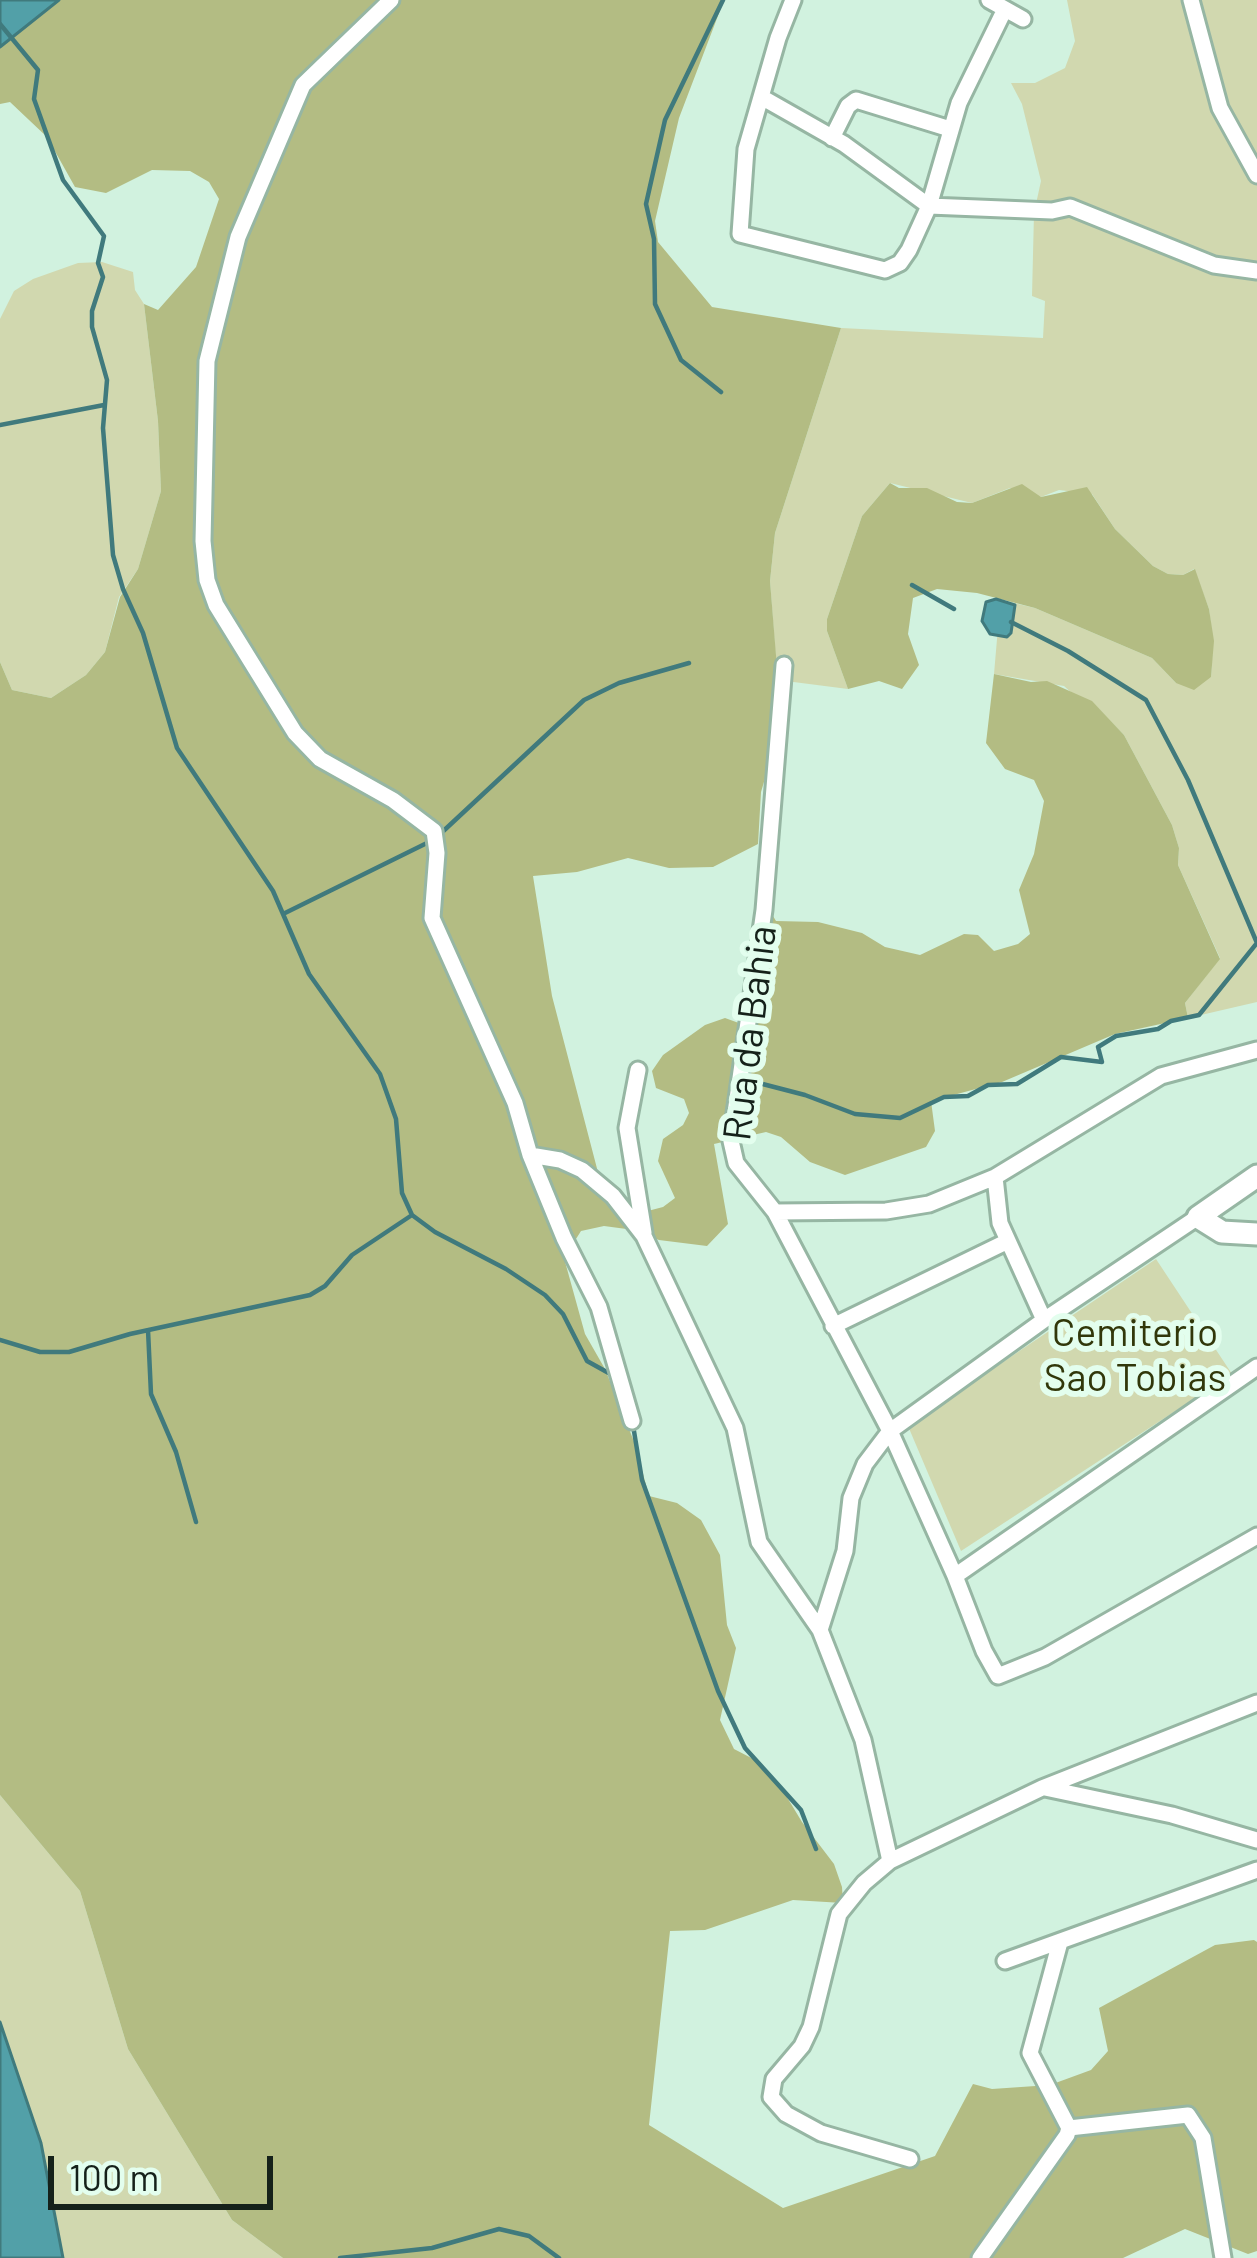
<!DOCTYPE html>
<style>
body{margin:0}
#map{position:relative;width:1257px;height:2258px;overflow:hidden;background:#d1f2df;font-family:Barlow,sans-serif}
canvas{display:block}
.scale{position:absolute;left:48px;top:2156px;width:225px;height:54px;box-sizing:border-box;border:6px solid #15211a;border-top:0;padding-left:15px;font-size:36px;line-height:42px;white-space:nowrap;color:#15211a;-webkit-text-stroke:9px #e3feee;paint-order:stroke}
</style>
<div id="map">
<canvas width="1257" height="2258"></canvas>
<div class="scale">100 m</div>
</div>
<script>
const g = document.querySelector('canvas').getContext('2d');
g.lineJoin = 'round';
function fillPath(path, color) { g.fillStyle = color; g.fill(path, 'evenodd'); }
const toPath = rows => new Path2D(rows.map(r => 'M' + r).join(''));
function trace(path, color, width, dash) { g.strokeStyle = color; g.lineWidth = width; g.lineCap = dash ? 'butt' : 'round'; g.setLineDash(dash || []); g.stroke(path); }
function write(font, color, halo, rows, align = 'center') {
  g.font = font + ' Barlow,sans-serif'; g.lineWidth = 12; g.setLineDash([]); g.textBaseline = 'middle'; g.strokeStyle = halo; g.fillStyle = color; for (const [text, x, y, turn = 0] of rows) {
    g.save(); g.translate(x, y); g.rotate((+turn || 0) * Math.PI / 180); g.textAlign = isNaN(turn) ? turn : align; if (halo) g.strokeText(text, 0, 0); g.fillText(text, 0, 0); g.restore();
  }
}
fillPath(toPath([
 [1067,0,1257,0,1257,1002,1188,1018,1185,1003,1220,958,1178,865,1179,848,1172,825,1124,735,1092,702,1075,696,1064,686,994,674,999,616,1005,601,1035,608,1152,658,1176,683,1211,677,1213,641,1209,609,1194,569,1183,575,1168,574,1153,566,1115,529,1092,494,1059,490,1041,497,1010,488,972,503,890,483,862,516,827,619,827,631,848,689,778,680,776,661,770,581,775,533,841,328,1043,338,1045,301,1032,296,1034,213,1041,181,1022,104,1011,83,1035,83,1065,68,1075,41],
 [102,262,133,272,135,290,144,304,158,421,161,491,138,569,119,597,105,652,86,675,51,698,12,690,0,662,0,319,14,291,33,279,78,263],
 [1156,1259,1232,1374,961,1551,908,1426],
 [0,1795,80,1891,128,2049,232,2220,283,2258,63,2258,41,2143,0,2022]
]), '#d1d8af');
fillPath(toPath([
 [59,0,724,0,679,118,655,221,658,242,712,307,841,328,775,533,770,581,778,680,770,734,777,738,761,792,758,844,713,867,669,868,628,858,577,872,533,876,552,996,600,1180,594,1188,634,1229,640,1213,663,1207,675,1198,658,1161,663,1139,683,1125,689,1113,684,1099,656,1088,652,1071,663,1055,705,1025,725,1018,747,1026,767,906,776,921,818,922,862,933,885,947,920,955,964,934,978,935,994,951,1018,944,1030,934,1019,890,1034,854,1044,801,1034,780,1005,769,986,743,994,674,1031,682,1047,681,1092,701,1124,735,1172,825,1179,848,1178,865,1220,959,1185,1003,1188,1018,1115,1034,1002,1082,931,1101,935,1131,926,1147,845,1175,810,1162,781,1137,766,1132,714,1144,728,1224,707,1246,659,1240,634,1230,604,1226,581,1231,564,1258,585,1334,605,1369,635,1444,649,1496,677,1503,701,1520,720,1555,727,1625,736,1648,720,1720,734,1749,761,1763,782,1789,802,1822,834,1864,842,1887,843,1903,793,1900,705,1930,670,1931,649,2125,783,2208,935,2156,973,2084,992,2089,1050,2085,1091,2070,1108,2051,1099,2008,1215,1945,1254,1940,1257,1942,1257,2251,1248,2254,1185,2229,1123,2258,283,2258,232,2220,128,2049,80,1891,0,1795,0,662,12,690,51,698,86,675,105,652,120,597,138,569,161,491,158,421,144,304,158,310,196,267,219,199,209,182,190,171,152,170,106,193,75,187,47,137,10,102,0,104,0,47],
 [890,483,899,488,927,488,957,502,972,503,1022,484,1041,497,1087,487,1115,529,1153,566,1168,574,1183,575,1195,569,1209,609,1214,641,1211,677,1194,690,1176,683,1152,658,1035,608,977,593,937,589,913,598,908,634,919,665,902,689,879,681,848,689,827,631,827,619,862,516]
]), '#b3bc83');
const water = toPath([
 [0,0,59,0,0,47,0,0],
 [996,599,1015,605,1011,633,1007,637,990,634,982,621,986,602,996,599],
 [0,2022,41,2143,63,2258,0,2258,0,2022]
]);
fillPath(water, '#52a0a8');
trace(water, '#407a7d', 3);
trace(toPath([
 [0,24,38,70,34,99,63,180,104,236,98,263,103,277,92,311,92,327,107,380,103,428,113,555,123,589,143,633,177,748,273,891,309,974,380,1074,396,1119,402,1193,412,1215,435,1232,506,1269,545,1295,563,1314,587,1361,614,1376],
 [721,392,681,360,655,304,654,239,646,204,665,120,723,0],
 [0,425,104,405],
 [912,585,954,609],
 [1011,622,1068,651,1146,700,1188,780,1257,943],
 [438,836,584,700,619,683,689,663],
 [283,914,429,842],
 [751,1081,805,1095,855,1114,900,1118,944,1097,968,1096,988,1085,1017,1084,1061,1057,1102,1062,1098,1047,1116,1036,1158,1029,1171,1021,1199,1015,1257,943],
 [148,1330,151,1394,176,1452,196,1522],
 [0,1340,40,1352,69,1352,130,1334,310,1295,325,1286,352,1255,412,1215],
 [633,1425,642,1480,718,1691,745,1748,801,1810,816,1849],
 [340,2258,432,2248,499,2229,529,2236,559,2258]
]), '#407a7d', 4.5);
const street = toPath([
 [391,0,303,85,238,237,207,361,203,541,207,580,216,605,295,733,320,759,393,800,434,831,437,853,432,918,515,1103,530,1155,564,1238,599,1307,632,1421],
 [793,0,778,38,746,149,740,234,885,270,900,263,909,250,929,206,959,103,1004,11],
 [989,0,1023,19],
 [1191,0,1220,108,1257,175],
 [763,98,844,144,929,206,1052,211,1070,207,1214,265,1257,271],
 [832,138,848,106,856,100,950,129],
 [784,665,764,910,731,1141,736,1163,775,1212,890,1431,955,1576,984,1651,998,1676,1045,1657,1257,1536],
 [638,1070,627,1128,644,1233],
 [530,1155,560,1160,582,1170,613,1196,644,1236,735,1428,759,1542,820,1630,863,1740,890,1861],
 [995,1177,1000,1223,1044,1320],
 [775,1212,886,1211,929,1204,995,1177,1161,1076,1257,1050],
 [833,1326,1008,1241],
 [955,1576,1257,1367],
 [820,1630,845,1551,851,1498,865,1464,890,1431,1044,1320,1198,1217],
 [1045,1788,1172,1815,1257,1840],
 [1005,1961,1257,1870],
 [1069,2128,1188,2115,1203,2138,1223,2258],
 [910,2159,821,2133,786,2114,771,2097,774,2079,802,2046,811,2027,839,1914,864,1883,890,1861,1042,1788,1257,1703],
 [980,2258,1067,2135,1069,2128,1030,2053,1060,1942]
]);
const secondary = toPath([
 [1257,1176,1198,1217,1222,1232,1257,1234]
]);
trace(street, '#96b6a3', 21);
trace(secondary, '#96b6a3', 27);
trace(street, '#fff', 15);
trace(secondary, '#fff', 21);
write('39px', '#15211a', '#e3feee', [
 ["Rua da Bahia",750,1033,-83]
]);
write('39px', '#31370a', '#e3feee', [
 ["Cemiterio",1135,1333],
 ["Sao Tobias",1135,1378]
]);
</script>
